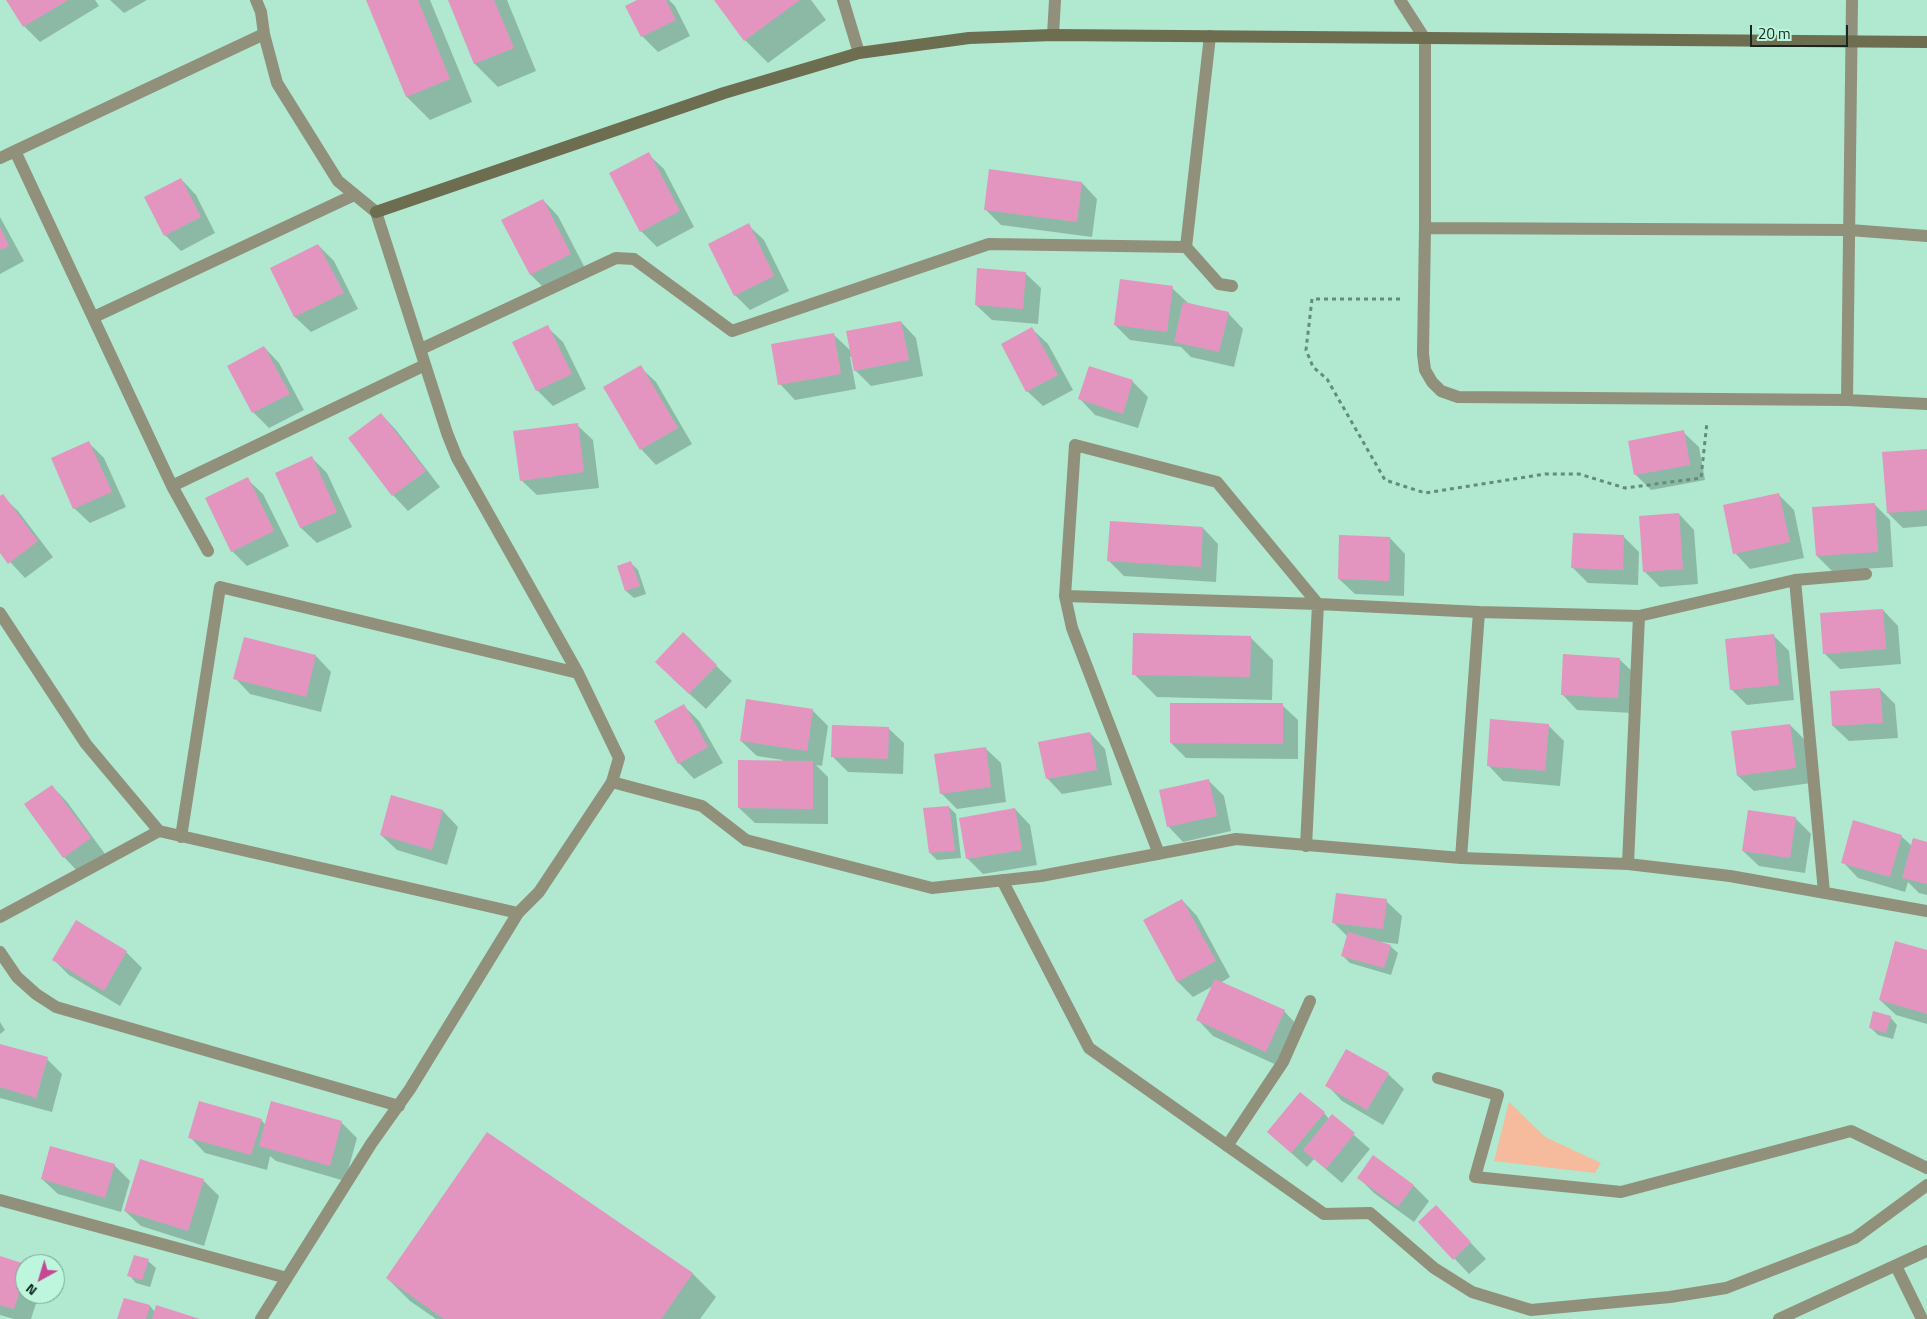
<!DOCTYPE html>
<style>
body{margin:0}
#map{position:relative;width:1927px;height:1319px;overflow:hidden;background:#b0e8d0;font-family:"Titillium Web",sans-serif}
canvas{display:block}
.north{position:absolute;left:15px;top:1254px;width:50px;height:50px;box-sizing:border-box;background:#bdf5dd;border:1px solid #79a392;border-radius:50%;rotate:219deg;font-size:14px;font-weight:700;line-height:20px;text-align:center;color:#132921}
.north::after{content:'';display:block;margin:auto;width:18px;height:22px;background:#c64794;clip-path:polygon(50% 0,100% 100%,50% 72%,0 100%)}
.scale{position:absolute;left:1750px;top:25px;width:98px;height:22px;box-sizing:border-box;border:2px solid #132921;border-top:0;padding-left:6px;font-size:15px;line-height:18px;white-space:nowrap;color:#132921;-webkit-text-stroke:4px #bdf5dd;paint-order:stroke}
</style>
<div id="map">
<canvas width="1927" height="1319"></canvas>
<div class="north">N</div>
<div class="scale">20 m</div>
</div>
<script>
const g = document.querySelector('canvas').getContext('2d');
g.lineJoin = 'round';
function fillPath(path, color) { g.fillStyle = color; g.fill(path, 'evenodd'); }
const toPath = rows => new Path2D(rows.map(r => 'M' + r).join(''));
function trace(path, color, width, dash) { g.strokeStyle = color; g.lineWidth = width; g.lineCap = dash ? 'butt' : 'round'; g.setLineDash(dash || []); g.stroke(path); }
fillPath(toPath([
 [1509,1102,1545,1137,1601,1163,1595,1173,1494,1161]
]), '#f6ba9d');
fillPath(toPath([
 [8,0,95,0,99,6,40,42,24,26],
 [110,0,147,0,124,13],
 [367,0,430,0,472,102,430,120,407,97],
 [449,0,507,0,536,71,498,87,475,64],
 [640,0,669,0,675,6,690,36,658,52,642,36,627,6],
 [715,0,811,0,826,20,768,63,745,40],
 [648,154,664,169,694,227,657,247,641,231],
 [990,171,1082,183,1097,199,1092,237,1001,225,986,210],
 [181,179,196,195,215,233,181,251,165,235],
 [543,200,558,216,586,270,546,290,531,275,503,220],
 [0,217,24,261,0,274],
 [748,225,764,240,789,291,750,310,735,295],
 [318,245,334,261,358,309,311,332,295,317,271,269],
 [1025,273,1041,288,1038,324,992,320,976,305],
 [1172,288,1188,303,1228,313,1243,329,1234,367,1191,357,1181,347,1130,340,1115,325],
 [901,322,916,338,923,376,871,386,855,370,852,356,850,357,856,389,795,400,780,384,833,334,852,352],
 [547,327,563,342,586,389,553,406,537,390,514,343],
 [1032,329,1048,344,1073,390,1043,406,1027,391],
 [264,347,279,363,304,410,269,428,254,413,229,366],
 [640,367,656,382,692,444,656,465,641,449],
 [1090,368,1133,382,1148,397,1138,428,1095,415,1080,399],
 [381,414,396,430,440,487,408,511,393,495,350,438],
 [577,425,593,440,599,488,537,495,521,480],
 [1683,432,1699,447,1705,480,1651,490,1635,474],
 [89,443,104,458,126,507,90,523,74,508],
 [1927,450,1927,526,1903,528,1888,513],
 [312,458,327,473,352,527,317,543,301,528,276,473],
 [247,479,263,494,289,546,247,566,232,551],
 [1779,495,1794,510,1804,558,1750,569,1735,553],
 [2,496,18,511,53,557,25,578,0,551,0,498],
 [1874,504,1890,520,1893,567,1832,571,1817,556],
 [1679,514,1694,530,1698,584,1660,587,1644,571],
 [1203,528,1218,544,1216,582,1124,576,1109,561],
 [1624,537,1639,552,1638,585,1588,583,1573,568],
 [1390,538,1405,554,1404,596,1355,594,1339,579],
 [631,563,638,570,646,594,634,598,626,591,618,567],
 [1883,610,1898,626,1901,664,1840,669,1824,653],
 [683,634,732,681,706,709,672,678],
 [1773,635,1789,651,1794,700,1747,705,1731,689],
 [1250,637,1273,660,1272,700,1157,697,1134,674],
 [316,656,331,672,321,712,250,694,235,678],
 [1619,659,1635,674,1633,713,1577,710,1562,694],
 [1880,689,1895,704,1898,738,1849,741,1833,726],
 [1282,705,1298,720,1298,759,1186,758,1171,743],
 [684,706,699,721,723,763,694,779,679,763],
 [812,710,828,726,822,766,816,765,828,777,828,824,755,823,739,808,783,760,757,756,741,741],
 [1491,720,1549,726,1564,741,1560,786,1503,781,1488,765],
 [1790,725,1805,740,1811,783,1754,791,1738,776],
 [888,728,904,743,903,774,848,772,832,756],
 [1090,733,1105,749,1112,785,1062,794,1047,778],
 [985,748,1001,763,1006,802,957,809,941,793],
 [1209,781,1224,796,1231,831,1183,842,1168,826],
 [52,786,67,802,105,854,79,873,64,857,26,805],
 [392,797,443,811,458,827,447,865,397,850,381,835],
 [949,807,956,814,961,858,937,860,930,853],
 [1015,809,1030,825,1037,865,983,874,968,859,961,819],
 [1795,818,1811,834,1805,873,1759,866,1743,851],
 [1901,836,1912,846,1927,843,1927,895,1919,893,1908,882,1905,892,1858,878,1843,862],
 [1182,900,1197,916,1230,977,1220,983,1284,1011,1299,1027,1281,1067,1213,1036,1198,1020,1213,986,1193,997,1178,982],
 [1386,901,1402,916,1398,944,1382,942,1382,943,1390,946,1398,953,1391,975,1350,963,1343,956,1348,937,1333,922],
 [76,922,126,952,142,968,120,1006,69,975,54,960],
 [1927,951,1927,1024,1896,1015,1880,1000],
 [1890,1017,1897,1025,1893,1039,1878,1035,1870,1027],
 [0,1022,5,1030,0,1034],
 [0,1045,47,1059,62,1074,52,1112,0,1098],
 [1388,1074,1404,1089,1383,1125,1342,1101,1327,1085],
 [272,1102,342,1123,357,1138,345,1181,276,1161,270,1156,267,1170,205,1153,190,1137,261,1120,266,1125],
 [1324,1113,1329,1119,1332,1116,1370,1149,1342,1183,1314,1159,1307,1167,1268,1132],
 [487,1133,693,1274,716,1297,700,1319,436,1319,410,1301,387,1278],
 [114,1165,130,1181,121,1212,58,1194,42,1179],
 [1359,1178,1414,1186,1429,1201,1414,1222,1374,1193],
 [203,1180,219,1196,204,1246,141,1226,125,1211],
 [1420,1222,1451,1222,1486,1259,1469,1274],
 [0,1258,25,1265,25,1294,39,1294,31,1319,14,1319,0,1315],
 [148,1261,156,1268,150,1287,136,1283,129,1275],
 [124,1299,150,1306,155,1312,198,1319,118,1319]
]), '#0003');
fillPath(toPath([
 [6,0,68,0,23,27],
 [366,0,418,0,450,79,406,97],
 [448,0,494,0,514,48,474,64],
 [637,0,666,0,676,20,641,37,625,6],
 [714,0,800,0,744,41],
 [649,152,680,211,640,232,609,173],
 [989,169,1082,182,1077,222,984,210],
 [181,178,201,217,164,236,144,197],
 [543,199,571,254,530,275,501,220],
 [749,223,774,276,734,296,708,244],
 [0,227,9,246,0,250],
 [318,244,344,293,294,317,270,268],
 [977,268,1026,272,1023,309,975,305],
 [1120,279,1173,286,1167,332,1114,325],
 [1183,302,1229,312,1219,352,1174,342],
 [901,321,909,360,854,371,846,331],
 [548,325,572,374,536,391,512,342],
 [1032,327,1058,375,1026,392,1001,344],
 [834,333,841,374,778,385,771,344],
 [264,346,290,394,252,413,227,366],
 [641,365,678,428,640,450,603,387],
 [1089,366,1133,380,1123,414,1078,399],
 [381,413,426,471,392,496,348,438],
 [578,423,584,472,520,481,513,431],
 [1684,430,1690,465,1634,475,1628,441],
 [89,441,112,492,73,509,51,458],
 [1927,449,1927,510,1887,513,1882,452],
 [312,456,337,512,300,528,275,473],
 [248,477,274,531,231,552,205,498],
 [1779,493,1790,542,1733,554,1723,505],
 [3,494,38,541,8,564,0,553,0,496],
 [1875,503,1878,552,1816,556,1812,507],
 [1679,513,1683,569,1643,572,1639,516],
 [1110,521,1203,527,1201,567,1107,561],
 [1573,533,1624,535,1623,570,1571,568],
 [1339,535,1390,537,1389,581,1338,579],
 [631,561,640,586,625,591,617,566],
 [1883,609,1886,649,1823,654,1820,613],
 [683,632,717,665,689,694,655,662],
 [1133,633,1251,636,1250,677,1132,675],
 [1774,634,1779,685,1730,690,1725,639],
 [244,637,316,655,306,697,233,679],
 [1563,654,1620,658,1618,698,1561,695],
 [1880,688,1883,723,1832,726,1830,691],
 [746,699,813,709,807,751,740,741],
 [1170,703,1283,703,1283,744,1170,743],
 [684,704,708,747,678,764,654,721],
 [1490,719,1549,724,1545,771,1487,766],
 [1790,724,1796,768,1737,776,1731,731],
 [832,725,889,727,888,759,831,757],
 [1090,732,1097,770,1046,779,1038,742],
 [986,747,991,787,940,794,934,754],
 [738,760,813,761,813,809,738,808],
 [1209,779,1217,816,1167,827,1159,790],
 [52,785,91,838,63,858,24,804],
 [391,795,443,810,432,850,380,835],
 [949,806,955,851,929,853,923,808],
 [1015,808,1022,850,966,859,959,818],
 [1748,810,1796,817,1790,858,1742,851],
 [1853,820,1902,835,1890,877,1841,863],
 [1913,838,1927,842,1927,884,1902,878],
 [1336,893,1387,899,1383,929,1332,923],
 [1182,899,1216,961,1177,982,1143,920],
 [76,920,127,951,104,991,52,960],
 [1348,932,1391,945,1384,968,1341,956],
 [1895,941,1927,950,1927,1014,1879,1000],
 [1215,979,1285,1010,1266,1052,1196,1020],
 [1873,1011,1891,1016,1886,1033,1869,1028],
 [0,1044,48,1057,36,1098,0,1087],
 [1346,1049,1389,1073,1367,1110,1325,1086],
 [1300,1092,1325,1112,1291,1153,1267,1132],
 [199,1101,262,1119,251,1155,188,1138],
 [271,1101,342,1121,330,1166,259,1146],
 [1332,1114,1355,1133,1326,1169,1303,1150],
 [487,1132,693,1273,661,1319,444,1319,386,1278],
 [50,1146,115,1164,105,1198,41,1179],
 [1373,1155,1414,1185,1398,1207,1357,1178],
 [140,1159,204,1179,188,1231,124,1211],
 [1436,1205,1471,1242,1453,1260,1418,1222],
 [134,1255,149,1259,142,1280,127,1276],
 [0,1256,25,1264,25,1274,14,1309,0,1305],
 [124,1298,150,1305,146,1319,117,1319],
 [156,1305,200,1319,152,1319]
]), '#e395bf');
trace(toPath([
 [1400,299,1312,299,1306,350,1313,367,1327,379,1385,480,1425,493,1545,474,1579,474,1625,488,1701,478,1707,422]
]), '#648c7b', 3, [4, 4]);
trace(toPath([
 [256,0,261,12,264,34,277,83,338,181,376,212,447,433,457,458,578,673,619,758,612,782,539,892,518,913,410,1089,371,1144,261,1319],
 [843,0,859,53],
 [1400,0,1425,39,1425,228,1423,354,1425,370,1432,382,1441,391,1458,397,1847,400,1927,404],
 [1053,35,1055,0],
 [0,158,15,151],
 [1425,228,1850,230,1927,236],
 [1186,247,1219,284,1232,286],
 [94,317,354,195],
 [421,349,616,258,634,259,732,331,989,244,1186,247,1210,36],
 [1847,400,1852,0],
 [172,486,425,365],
 [208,551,172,486,15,151,264,34],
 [1795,580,1866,574],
 [1065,596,1318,604,1479,612,1639,616,1795,580,1824,892],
 [0,613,86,744,159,831,518,913],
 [612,782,702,806,746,840,932,888,1041,876,1236,839,1461,858,1628,864,1730,876,1927,911],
 [181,837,220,587,578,673],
 [1159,854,1072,628,1065,596,1075,445,1217,482,1318,604,1306,846],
 [1461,858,1479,612],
 [1628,864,1639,616],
 [1002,880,1089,1048,1324,1214,1370,1213,1434,1268,1472,1292,1531,1310,1670,1297,1726,1288,1855,1238,1927,1185],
 [0,917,159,831],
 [0,952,17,977,36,994,56,1007,399,1106],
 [1438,1078,1498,1095,1475,1177,1621,1192,1851,1131,1927,1168],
 [1227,1146,1283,1062,1310,1001],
 [0,1200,287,1278],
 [1896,1266,1922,1319],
 [1779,1319,1927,1251]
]), '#90907b', 12);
trace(toPath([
 [376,212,724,93,859,53,969,38,1053,35,1927,42]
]), '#6d6d4f', 12);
</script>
